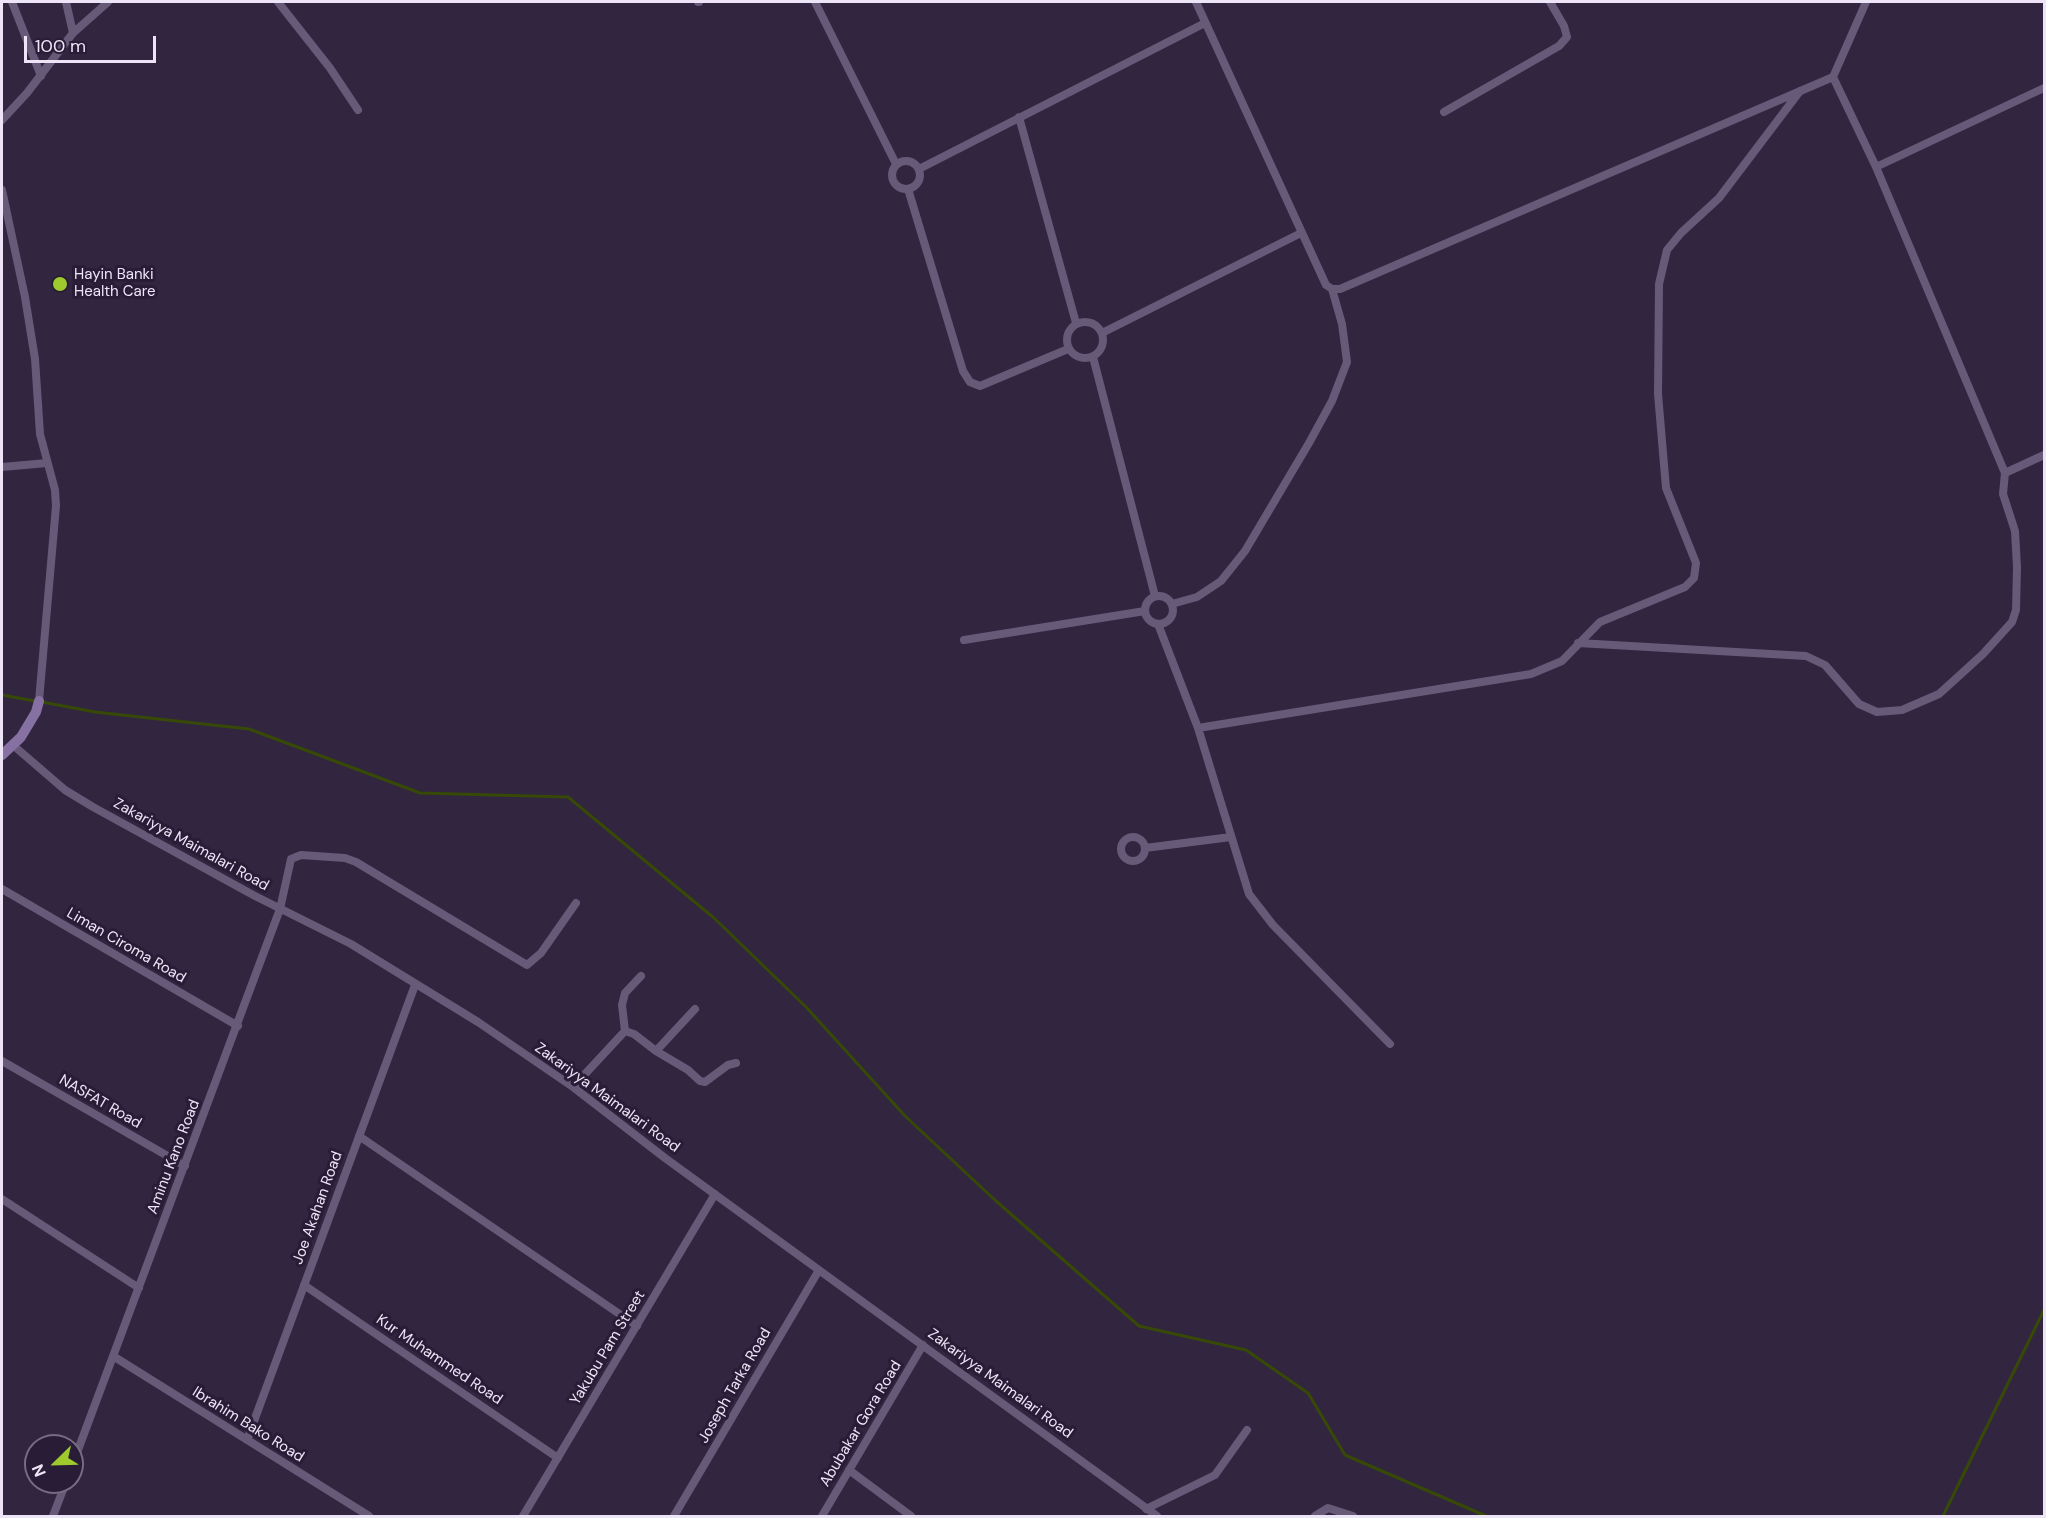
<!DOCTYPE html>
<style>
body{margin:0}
#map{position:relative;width:2046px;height:1518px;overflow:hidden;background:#322540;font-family:"DM Sans",sans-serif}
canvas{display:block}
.frame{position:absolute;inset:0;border:3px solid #ede5f7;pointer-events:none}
.north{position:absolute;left:24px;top:1434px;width:60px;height:60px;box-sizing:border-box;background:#281c36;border:2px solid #776c83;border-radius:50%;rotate:247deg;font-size:16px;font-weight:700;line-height:24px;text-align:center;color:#ede5f7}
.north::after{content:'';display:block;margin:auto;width:21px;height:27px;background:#9eca2e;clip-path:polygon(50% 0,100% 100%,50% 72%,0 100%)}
.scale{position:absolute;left:24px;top:36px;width:132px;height:27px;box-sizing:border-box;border:3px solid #ede5f7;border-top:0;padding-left:8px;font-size:18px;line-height:21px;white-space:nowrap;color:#ede5f7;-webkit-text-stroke:4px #281c36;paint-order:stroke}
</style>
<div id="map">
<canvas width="2046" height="1518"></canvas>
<div class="frame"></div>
<div class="north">N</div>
<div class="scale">100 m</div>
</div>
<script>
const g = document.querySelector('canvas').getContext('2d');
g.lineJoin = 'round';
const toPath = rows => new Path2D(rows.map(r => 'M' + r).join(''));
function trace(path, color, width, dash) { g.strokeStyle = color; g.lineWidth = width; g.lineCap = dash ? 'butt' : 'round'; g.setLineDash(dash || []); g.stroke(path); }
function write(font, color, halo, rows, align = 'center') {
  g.font = font + ' "DM Sans",sans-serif'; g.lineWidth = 6; g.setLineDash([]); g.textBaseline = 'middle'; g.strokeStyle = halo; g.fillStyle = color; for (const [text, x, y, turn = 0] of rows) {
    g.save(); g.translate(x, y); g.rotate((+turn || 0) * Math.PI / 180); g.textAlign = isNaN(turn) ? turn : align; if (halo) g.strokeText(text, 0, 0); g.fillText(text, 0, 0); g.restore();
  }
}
trace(toPath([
 [2,695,35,701],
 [42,702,95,712,249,729,420,793,568,797,714,918,806,1007,905,1116,996,1201,1139,1326,1246,1350,1308,1393,1345,1455,1486,1516],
 [1943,1516,2044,1310]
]), '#374906', 3);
trace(toPath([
 [12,2,41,76],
 [66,2,73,33],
 [278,2,330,68,358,110],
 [698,2,699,2],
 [815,2,896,164],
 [1866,2,1833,77,1876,167,2005,473,2044,455],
 [1444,112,1559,46,1567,37,1564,26,1550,2],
 [1019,117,1076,323],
 [2,120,27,93,73,33,108,2],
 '892 175a14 14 0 1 1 28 0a14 14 0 1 1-28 0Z',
 [1876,167,2044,88],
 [919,169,1205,23],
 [908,189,963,371,970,382,980,386,1068,349],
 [2,190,25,297,35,359,40,434,55,490,56,506,39,701],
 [1332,289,1340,289,1833,77],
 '1067 340a18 18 0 1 1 36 0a18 18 0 1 1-36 0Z',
 [1102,333,1301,233],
 [1093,357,1155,596],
 [2,467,47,463],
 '1145 610a14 14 0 1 1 28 0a14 14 0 1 1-28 0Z',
 [1172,604,1197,597,1221,581,1245,551,1309,443,1332,401,1347,362,1342,324,1332,289,1326,285,1196,2],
 [1158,624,1198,728,1249,894,1273,925,1390,1044],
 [964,640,1145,611],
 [1578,643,1806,656,1825,665,1859,704,1877,712,1902,710,1939,694,1983,654,2012,622,2016,610,2017,567,2015,531,2003,494,2005,473],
 [1198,728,1531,674,1562,661,1600,622,1685,587,1694,578,1696,563,1666,488,1658,394,1659,284,1667,250,1681,233,1719,198,1800,91],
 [14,746,65,790,93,807,255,896,351,944,478,1022,573,1087,665,1158,1157,1516],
 '1121 849a12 12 0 1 1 24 0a12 12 0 1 1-24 0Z',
 [1145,848,1231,837],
 [2,889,238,1026],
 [695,1009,656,1051,688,1070,700,1081,705,1082,728,1065,736,1063],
 [625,1031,622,1005,625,993,641,976],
 [2,1061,185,1166],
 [573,1087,625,1031,634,1034,656,1051],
 [359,1136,637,1326],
 [2,1199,139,1288],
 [304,1285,558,1458],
 [113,1356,369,1516],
 [247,1440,415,985],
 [72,1466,280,909,291,859,301,855,345,858,356,862,527,965,541,953,576,903],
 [849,1470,911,1516],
 [1146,1509,1215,1475,1247,1430],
 [53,1516,66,1482],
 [523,1516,715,1194],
 [674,1516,819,1270],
 [822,1516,923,1345],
 [1315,1516,1328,1508,1353,1516]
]), '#675978', 8);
trace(toPath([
 [2,755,21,737,36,712,39,701]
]), '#8771a2', 10);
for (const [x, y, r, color] of [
 [60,284,8,"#9eca2e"]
]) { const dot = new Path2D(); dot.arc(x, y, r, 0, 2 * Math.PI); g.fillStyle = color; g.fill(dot); trace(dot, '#281c36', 2); }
write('15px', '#ede5f7', '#281c36', [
 ["Hayin Banki",74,275],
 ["Health Care",74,292]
], 'left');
write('15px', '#ede5f7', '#281c36', [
 ["Zakariyya Maimalari Road",191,845,29],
 ["Liman Ciroma Road",126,946,30],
 ["Zakariyya Maimalari Road",607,1098,36],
 ["NASFAT Road",100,1102,30],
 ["Aminu Kano Road",174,1157,-69],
 ["Joe Akahan Road",318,1208,-70],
 ["Yakubu Pam Street",608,1348,-59],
 ["Kur Muhammed Road",439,1360,34],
 ["Zakariyya Maimalari Road",1000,1384,36],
 ["Joseph Tarka Road",735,1386,-60],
 ["Abubakar Gora Road",861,1424,-59],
 ["Ibrahim Bako Road",248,1425,32]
]);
</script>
